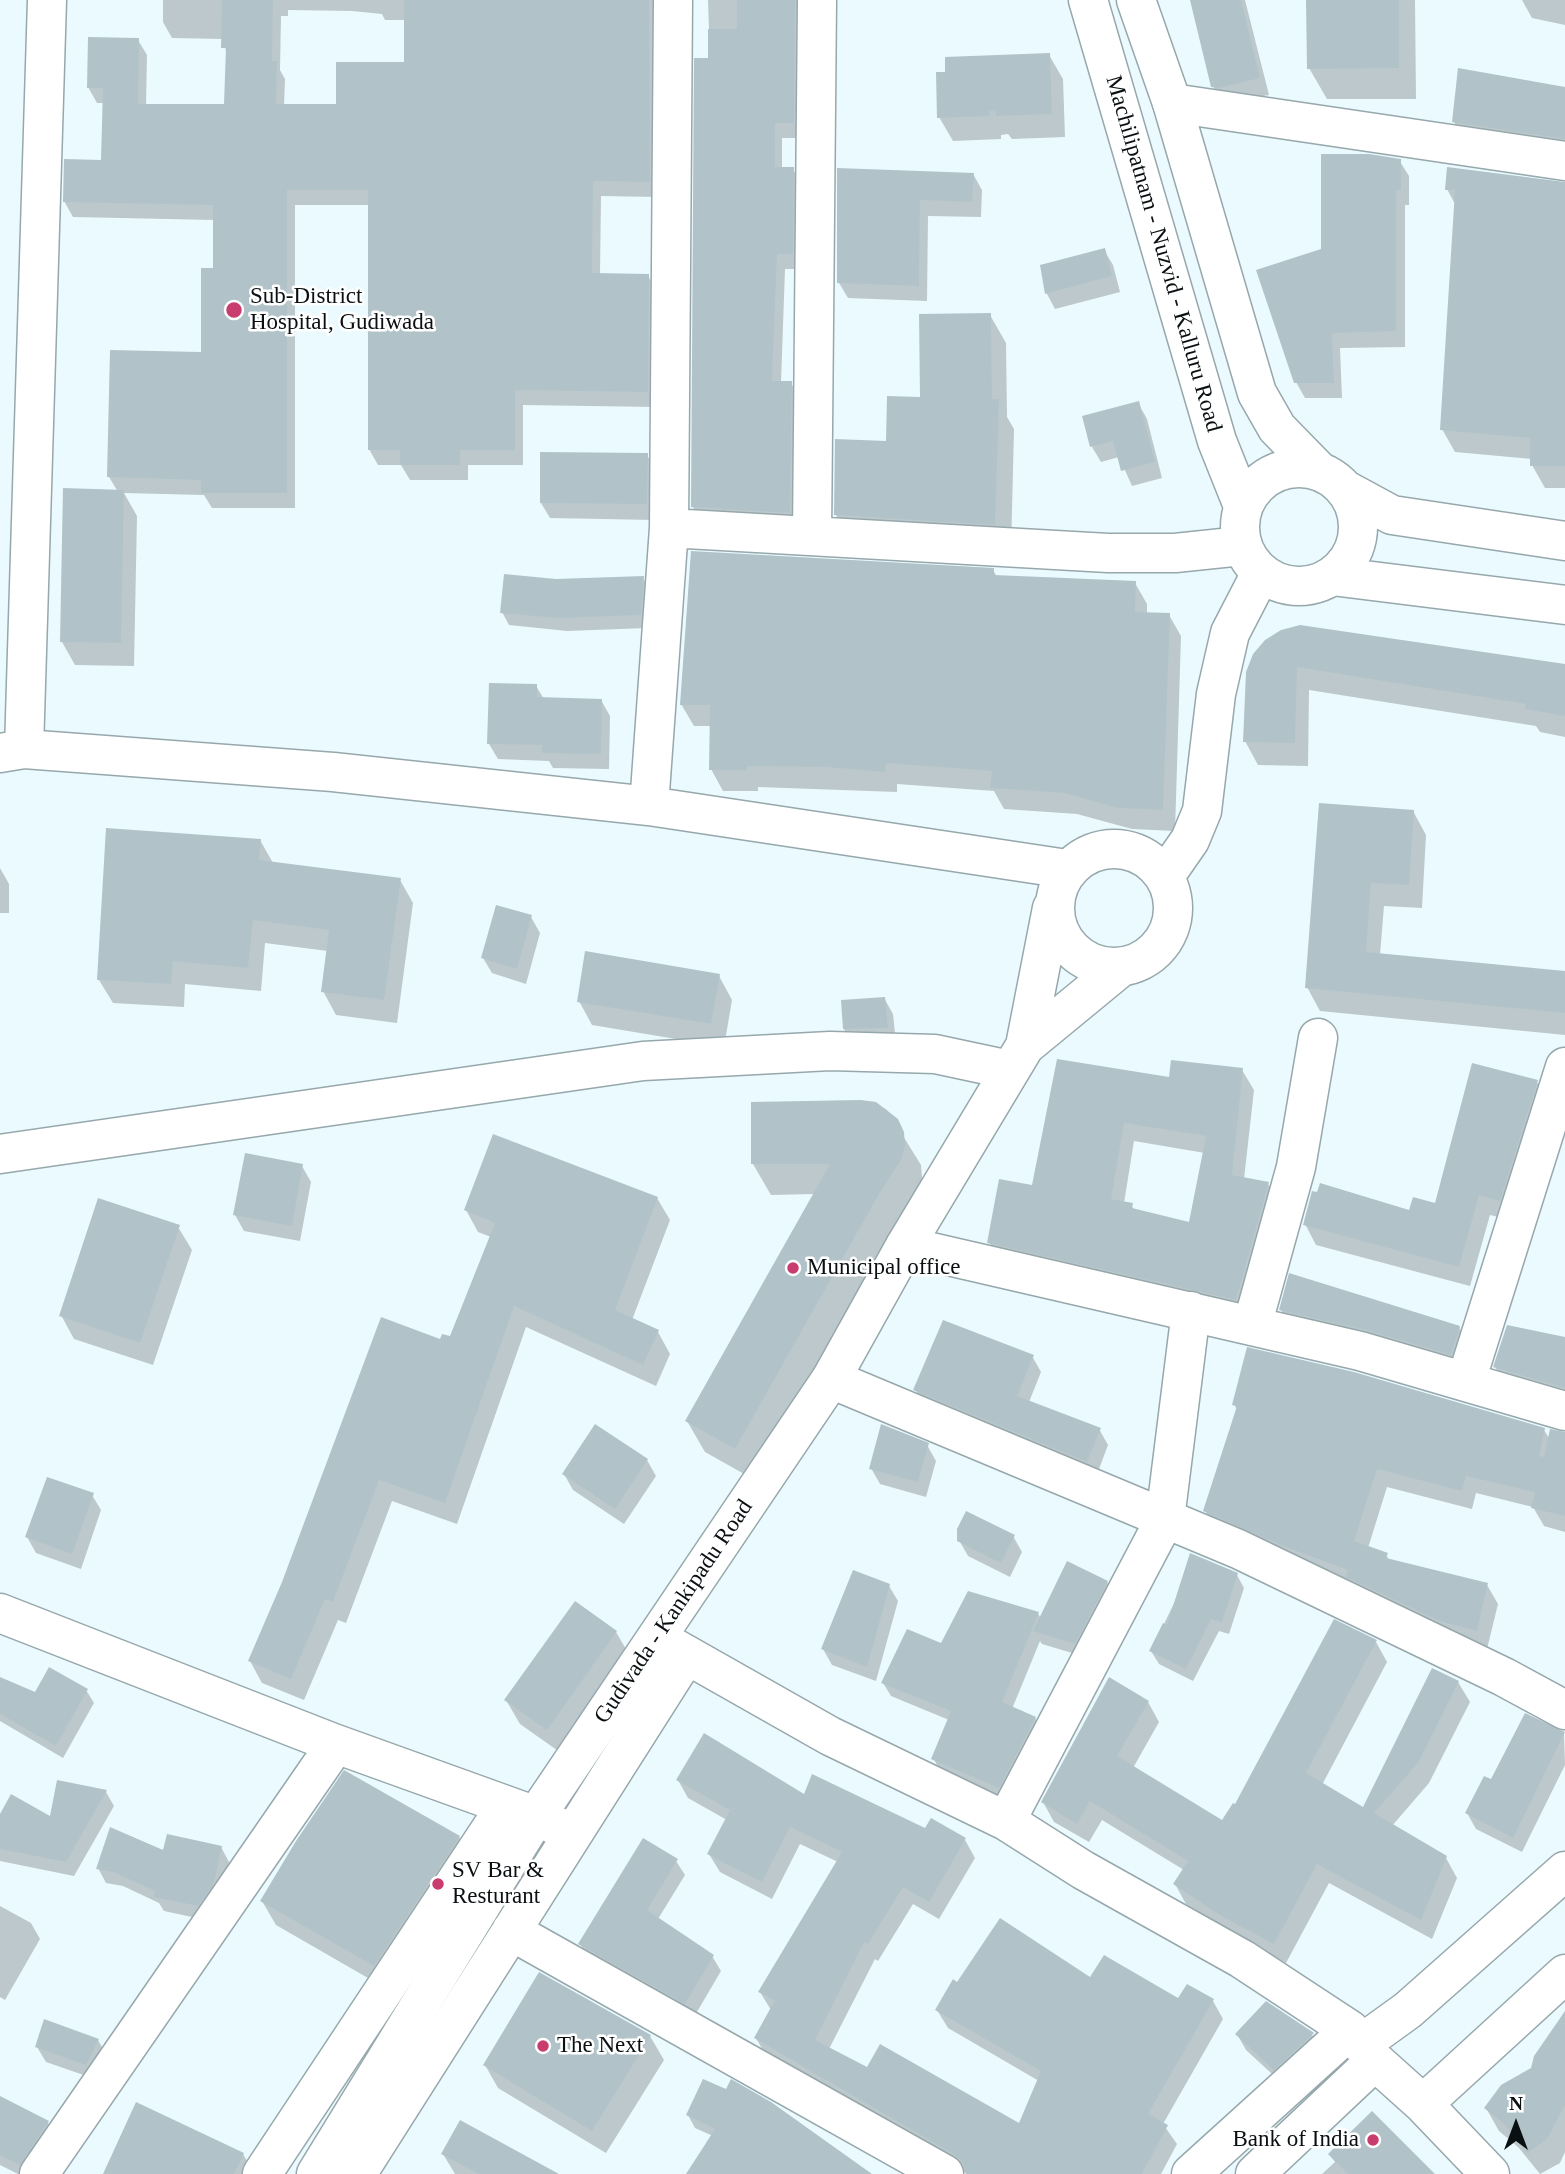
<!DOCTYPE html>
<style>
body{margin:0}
#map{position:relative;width:1565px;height:2174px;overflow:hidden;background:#ebfafe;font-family:Georgia,serif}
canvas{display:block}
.north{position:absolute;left:1481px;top:2090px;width:70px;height:70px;-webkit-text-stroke:5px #fff;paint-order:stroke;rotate:0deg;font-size:19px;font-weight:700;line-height:28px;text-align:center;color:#0a1012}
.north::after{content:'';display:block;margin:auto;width:24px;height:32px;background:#0a1012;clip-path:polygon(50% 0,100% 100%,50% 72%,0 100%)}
</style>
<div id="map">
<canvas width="1565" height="2174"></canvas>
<div class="north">N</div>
</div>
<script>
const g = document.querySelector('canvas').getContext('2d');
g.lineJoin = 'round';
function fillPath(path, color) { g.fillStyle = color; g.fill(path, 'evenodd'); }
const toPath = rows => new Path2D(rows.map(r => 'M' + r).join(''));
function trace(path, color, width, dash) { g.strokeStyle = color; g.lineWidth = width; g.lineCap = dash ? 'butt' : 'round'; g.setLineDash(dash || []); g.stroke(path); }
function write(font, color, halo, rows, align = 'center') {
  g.font = font + ' Georgia,serif'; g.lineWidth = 5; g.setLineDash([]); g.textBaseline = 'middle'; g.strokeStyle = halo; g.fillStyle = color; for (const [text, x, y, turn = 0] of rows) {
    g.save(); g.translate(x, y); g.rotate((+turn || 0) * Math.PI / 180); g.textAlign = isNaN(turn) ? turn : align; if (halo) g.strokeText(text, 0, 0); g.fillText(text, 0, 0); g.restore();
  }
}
fillPath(toPath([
 [163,0,657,0,658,197,601,196,600,275,648,276,657,291,656,407,523,405,523,465,468,465,468,480,410,480,401,465,378,465,369,449,370,205,295,205,295,508,212,508,204,495,124,493,137,516,134,666,75,665,62,642,118,492,109,477,203,354,215,270,215,220,73,217,64,201,103,161,104,103,97,103,88,87,138,40,147,55,146,106,226,106,227,55,223,39,172,38,163,22],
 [288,10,352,11,382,14,385,20,406,20,406,64,337,106,284,106,285,79,280,70,281,16,288,16],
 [708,0,812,0,802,138,782,138,782,169,793,169,801,184,801,269,785,269,781,382,791,383,799,398,798,528,702,522,693,507,710,60],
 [1192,0,1245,0,1269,95,1223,103,1213,86],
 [1308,0,1415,0,1416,99,1327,99,1309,68],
 [1522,0,1565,0,1565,25,1532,18],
 [1049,55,1063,79,1065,137,1012,139,1008,134,1001,135,1001,139,953,141,939,117],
 [1565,88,1565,159,1467,145,1454,122],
 [1399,160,1409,176,1409,205,1405,205,1405,347,1340,348,1342,398,1305,398,1296,382,1323,251],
 [839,170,973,174,982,190,981,217,928,216,927,301,848,298,839,283],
 [1565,184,1565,488,1545,488,1532,465,1532,459,1455,452,1442,429,1456,206,1447,189],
 [1104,250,1113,265,1120,292,1055,309,1047,294,1042,266],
 [990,315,1006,343,1007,417,1014,429,1011,552,852,543,836,515,888,443],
 [1138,403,1147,419,1162,478,1132,486,1119,457,1101,462,1092,447],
 [647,455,656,471,655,520,550,518,541,503],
 [993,570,997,577,1135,583,1147,604,1147,614,1169,615,1181,636,1175,831,1132,829,1077,814,1004,809,994,791,897,784,897,792,758,787,758,791,723,791,711,769,712,726,694,726,681,704],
 [643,578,650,591,647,628,567,631,509,625,502,612,556,581],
 [1255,655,1565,665,1565,737,1540,732,1536,726,1309,690,1308,766,1258,765,1245,741],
 [536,686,544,699,601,700,610,716,609,769,553,768,549,761,498,759,489,744],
 [1413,811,1426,835,1422,908,1384,906,1380,955,1565,973,1565,1035,1320,1011,1307,987],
 [260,840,273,863,400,880,413,903,397,1023,336,1015,323,991,328,951,265,943,261,991,185,984,184,1007,113,1003,99,980],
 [0,868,9,884,9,913,0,913],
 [531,917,540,933,526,984,492,973,483,958],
 [719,976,732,1000,724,1047,592,1025,579,1001],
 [884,998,893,1014,896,1043,853,1045,844,1029],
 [1242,1070,1254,1090,1244,1179,1268,1184,1279,1203,1247,1319,1001,1262,989,1242,1033,1187,1170,1079],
 [1134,1141,1205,1153,1190,1224,1135,1211,1131,1205,1124,1203],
 [1537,1082,1548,1102,1511,1220,1490,1215,1470,1286,1316,1245,1305,1224,1410,1213,1436,1205],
 [875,1103,887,1110,921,1165,922,1178,918,1192,753,1479,705,1452,687,1421,814,1194,771,1195,753,1164],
 [302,1166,311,1182,300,1241,244,1231,235,1215],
 [657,1198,670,1220,632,1320,658,1332,670,1354,656,1386,526,1327,457,1524,392,1501,346,1623,338,1620,304,1700,262,1683,250,1661,441,1342,451,1339,491,1237,478,1232,466,1210],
 [178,1227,192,1250,153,1365,74,1339,61,1315],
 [1281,1310,1459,1327,1468,1343,1460,1370,1290,1325],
 [1565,1340,1565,1403,1506,1386,1495,1367],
 [1032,1356,1041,1372,1029,1402,1099,1429,1108,1445,1096,1477,924,1405,915,1389],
 [1234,1404,1544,1430,1565,1464,1565,1532,1544,1526,1533,1507,1476,1493,1472,1509,1387,1487,1368,1548,1386,1555,1390,1561,1487,1585,1498,1604,1487,1649,1216,1529,1205,1511,1237,1410],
 [927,1445,936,1461,926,1497,880,1484,871,1468],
 [647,1460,656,1476,624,1524,573,1490,564,1474],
 [92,1495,101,1510,81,1569,36,1553,27,1537],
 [1013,1536,1022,1552,1010,1577,968,1556,959,1540],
 [1237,1575,1244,1588,1229,1634,1219,1631,1193,1681,1159,1664,1151,1651,1177,1597],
 [1107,1582,1114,1595,1082,1656,1042,1644,1040,1641,1012,1709,1035,1718,1043,1732,1007,1800,941,1772,933,1758,949,1720,891,1696,883,1683,941,1646,1038,1613,1041,1619],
 [889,1586,898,1601,876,1681,832,1665,823,1649],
 [616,1632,630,1656,561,1753,520,1724,506,1700],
 [1376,1642,1387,1662,1322,1785,1363,1809,1458,1682,1470,1702,1429,1783,1392,1826,1446,1858,1457,1878,1432,1939,1329,1883,1286,1963,1236,1937,1186,1904,1175,1884,1184,1870,1102,1820,1089,1842,1054,1822,1043,1802,1148,1702,1159,1722,1133,1768,1223,1823],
 [0,1678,36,1694,86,1690,94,1703,63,1758,0,1721],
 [1564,1733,1565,1765,1522,1852,1476,1829,1467,1813,1492,1782],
 [678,1780,805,1796,965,1840,975,1858,939,1919,913,1904,878,1961,875,1959,829,2049,867,2070,1019,2126,1039,2081,948,2028,937,2010,958,1984,1090,1980,1179,2001,1213,2001,1223,2019,1163,2124,1177,2144,1161,2174,967,2174,766,2056,756,2038,771,2010,760,1992,838,1862,800,1844,772,1899,720,1872,709,1854,727,1820,688,1798],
 [59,1782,106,1792,114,1806,74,1876,0,1861,0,1817,51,1819],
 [459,1837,472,1861,387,1989,276,1925,262,1901],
 [221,1847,229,1862,221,1898,206,1920,164,1911,159,1903,123,1886,106,1883,98,1868,165,1852],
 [676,1861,685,1875,658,1919,712,1956,721,1971,694,2017,589,1958,580,1944],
 [0,1906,31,1923,40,1939,5,2000,0,1997],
 [1565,2031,1565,2152,1560,2163,1540,2174,1519,2148,1499,2131,1486,2108,1533,2069],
 [1311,2033,1320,2048,1283,2084,1246,2050,1237,2034],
 [650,2036,664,2060,606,2153,498,2088,485,2065],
 [98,2040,107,2056,95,2079,46,2062,37,2047],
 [0,2102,48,2123,57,2138,33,2174,18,2174,0,2165],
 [688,2115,869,2174,688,2174,713,2136,695,2128],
 [243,2154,252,2170,250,2174,104,2174],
 [443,2154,555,2174,455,2174],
 [1330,2155,1433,2174,1322,2174,1335,2162]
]), '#0003');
fillPath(toPath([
 [222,0,273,0,272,61,277,61,276,104,336,104,336,62,404,62,404,0,649,0,650,182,593,181,592,273,649,274,648,392,515,390,515,450,460,450,460,465,400,465,400,450,368,450,368,190,287,190,287,493,201,493,201,480,107,477,110,350,201,352,201,268,213,268,213,205,63,202,64,159,101,160,103,88,87,88,88,37,139,38,138,104,224,104,226,48,221,48],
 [737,0,795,0,794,123,775,123,775,167,794,167,793,254,777,254,772,381,792,381,790,513,691,507,694,58,708,58,708,29,737,29],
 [1190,0,1241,0,1260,78,1219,88,1211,87],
 [1306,0,1399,0,1399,68,1307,69],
 [1050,53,1052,114,996,116,995,110,989,111,989,116,937,118,936,72,945,72,945,57],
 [1458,68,1565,87,1565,139,1452,122],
 [1321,154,1369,154,1401,159,1401,190,1396,190,1396,331,1332,333,1334,383,1294,383,1256,270,1321,249],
 [1447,167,1565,182,1565,466,1530,466,1530,438,1440,430,1455,190,1445,190],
 [837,168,974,173,972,202,920,200,919,286,837,283],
 [1105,248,1112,276,1045,294,1040,265],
 [991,313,992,399,999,399,995,525,834,515,835,439,886,441,887,396,920,397,919,314],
 [1139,401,1155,462,1121,471,1113,441,1090,447,1082,416],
 [540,452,648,453,647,504,540,503],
 [63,488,124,490,121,643,60,642],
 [691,551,994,568,994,575,1136,581,1135,612,1170,613,1163,810,1118,808,1064,793,990,788,992,771,886,763,885,772,827,767,747,766,747,770,709,770,710,705,680,705],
 [504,574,556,579,644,576,641,615,558,618,500,613],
 [1300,625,1565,664,1565,716,1525,709,1526,704,1297,667,1295,743,1243,742,1246,672,1253,654,1265,640,1281,630],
 [489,683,537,684,537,697,602,699,601,754,542,753,542,745,487,744],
 [1319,803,1414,810,1409,885,1371,883,1366,952,1565,971,1565,1013,1305,988],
 [106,828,261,839,259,860,401,878,384,1000,321,992,329,930,253,920,248,968,173,961,171,984,97,980],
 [496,905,532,915,517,969,481,958],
 [585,951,720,974,711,1024,577,1002],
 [885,997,888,1028,843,1029,841,1000],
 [1057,1059,1169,1077,1171,1060,1243,1068,1232,1175,1269,1182,1236,1300,987,1243,999,1179,1032,1185],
 [1124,1123,1206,1136,1189,1222,1132,1208,1133,1203,1111,1199],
 [1472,1063,1538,1080,1500,1201,1479,1195,1459,1267,1303,1225,1312,1191,1317,1192,1320,1183,1409,1210,1413,1197,1435,1203],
 [861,1100,876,1102,898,1119,904,1132,905,1146,901,1160,880,1192,735,1449,685,1421,830,1164,751,1164,751,1102],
 [493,1134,658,1197,615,1310,659,1330,643,1365,514,1306,445,1503,379,1480,333,1602,325,1599,291,1679,248,1661,282,1582,381,1317,440,1339,442,1334,450,1336,495,1223,464,1210],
 [245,1153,303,1164,292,1226,233,1215],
 [98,1198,180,1225,140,1343,59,1316],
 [1289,1273,1460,1326,1451,1355,1366,1330,1279,1310],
 [943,1320,1034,1355,1017,1396,1101,1428,1087,1462,913,1390],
 [1507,1325,1565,1337,1565,1388,1493,1367],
 [1247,1347,1354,1372,1545,1428,1539,1456,1544,1457,1550,1429,1565,1432,1565,1516,1531,1508,1535,1492,1466,1476,1462,1491,1377,1469,1354,1541,1388,1553,1386,1558,1488,1583,1477,1631,1439,1621,1346,1577,1348,1570,1283,1546,1203,1511,1237,1406,1232,1405],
 [595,1424,648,1459,615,1509,562,1474],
 [881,1424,929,1443,918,1482,869,1469],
 [47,1477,94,1493,72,1554,25,1537],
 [966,1511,1015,1535,1001,1563,957,1541,957,1529],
 [1190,1553,1238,1573,1222,1622,1211,1619,1186,1669,1149,1651,1163,1623,1167,1625],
 [1067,1561,1108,1581,1075,1644,1033,1631],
 [853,1570,890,1584,867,1667,821,1649],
 [968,1591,1039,1612,1002,1702,1036,1717,999,1788,931,1759,951,1711,881,1683,907,1629,941,1643],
 [575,1601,617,1631,547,1730,504,1700],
 [1334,1619,1377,1640,1306,1773,1363,1807,1432,1668,1459,1681,1418,1763,1374,1813,1447,1856,1421,1920,1317,1864,1274,1944,1223,1917,1173,1884,1188,1861,1090,1801,1077,1824,1041,1802,1109,1677,1149,1701,1117,1756,1222,1820,1233,1803,1235,1804],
 [49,1667,88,1689,56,1746,0,1714,0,1677,35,1692],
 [1525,1713,1565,1732,1513,1838,1465,1813,1484,1776,1491,1779],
 [704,1733,804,1794,812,1774,925,1828,931,1818,966,1838,929,1902,903,1887,868,1944,864,1942,815,2040,867,2067,880,2044,1019,2123,1041,2071,935,2010,953,1979,957,1982,1000,1918,1090,1977,1104,1955,1178,1998,1187,1984,1214,1999,1148,2114,1168,2125,1142,2174,966,2174,963,2163,955,2155,754,2038,775,2000,758,1992,842,1852,790,1827,762,1882,707,1854,730,1810,676,1780],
 [344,1770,460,1836,374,1966,260,1901,296,1841],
 [57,1780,107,1790,66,1862,0,1849,0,1814,11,1794,50,1816],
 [110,1827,163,1850,167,1834,222,1846,214,1883,198,1906,154,1897,155,1891,113,1872,96,1869],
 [643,1838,678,1859,647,1910,714,1955,685,2004,578,1944],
 [539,1972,651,2035,592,2131,483,2065],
 [1266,2001,1314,2033,1274,2070,1235,2034],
 [1565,2011,1565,2105,1547,2139,1527,2153,1504,2124,1484,2108,1501,2085,1531,2068,1534,2056],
 [44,2019,99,2039,86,2065,35,2047],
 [703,2079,726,2089,731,2079,771,2102,872,2174,686,2174,715,2129,686,2115],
 [0,2096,49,2121,20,2165,0,2155],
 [136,2102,244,2153,234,2174,103,2174],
 [1372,2111,1435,2174,1348,2174,1328,2154],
 [460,2120,559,2174,479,2174,441,2154]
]), '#b1c3c8');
const minor = toPath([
 [1172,103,1565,161],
 [669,528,1108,553,1175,553,1242,546],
 [812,536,817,0],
 [24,749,47,0],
 [0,753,24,749,333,772,649,806,1067,869],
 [649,806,669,528,673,0],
 [0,1154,643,1061,830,1051,935,1054,1010,1070],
 [905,1246,1360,1351,1565,1411],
 [1252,1326,1296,1167,1318,1038],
 [831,1379,1238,1549,1504,1677,1565,1710],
 [1466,1381,1565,1067],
 [0,1613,336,1744,536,1816,573,1834],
 [657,1638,830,1736,1006,1821,1083,1870,1242,1959,1350,2030,1375,2061,1423,2104,1490,2174],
 [1006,1821,1165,1519,1191,1311],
 [511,1931,944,2174],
 [1361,2044,1408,2010,1565,1871],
 [1423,2104,1565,1974],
 [39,2174,336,1744],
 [262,2174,506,1806],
 [357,2174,686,1656],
 [1191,2174,1350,2030],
 [1255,2174,1375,2061]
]);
const major = toPath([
 '1055 908a59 59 0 1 1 118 0a59 59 0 1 1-118 0Z',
 [1165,876,1190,840,1202,811,1216,694,1230,633,1261,573],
 [1025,1046,1052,908],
 [316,2174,536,1816,831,1379,905,1246,1025,1046,1121,967]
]);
const highway = toPath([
 [1088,0,1217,441,1243,506],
 [1136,0,1172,103,1257,393,1277,428,1320,472],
 '1240 527a59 59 0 1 1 118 0a59 59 0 1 1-118 0Z',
 [1344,489,1392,515,1565,541],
 [1332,576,1565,605]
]);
trace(minor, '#96a8ac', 41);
trace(major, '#96a8ac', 41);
trace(highway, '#96a8ac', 41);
trace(minor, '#fff', 38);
trace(major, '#fff', 38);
trace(highway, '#fff', 38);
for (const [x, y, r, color] of [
 [234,310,9,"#c93d6e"],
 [793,1268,7,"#c93d6e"],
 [438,1884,7,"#c93d6e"],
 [543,2046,7,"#c93d6e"],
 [1373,2140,7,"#c93d6e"]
]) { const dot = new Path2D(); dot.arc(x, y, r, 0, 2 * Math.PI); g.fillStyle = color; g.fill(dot); trace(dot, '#fff', 2.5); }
write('23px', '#0a1012', '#fff', [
 ["Machilipatnam - Nuzvid - Kalluru Road",1163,254,74],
 ["Gudivada - Kankipadu Road",674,1612,-56]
]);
write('23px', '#0a1012', '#fff', [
 ["Sub-District",250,297],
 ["Hospital, Gudiwada",250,323],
 ["Municipal office",807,1268],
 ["SV Bar &",452,1871],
 ["Resturant",452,1897],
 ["The Next",557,2046],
 ["Bank of India",1359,2140,"right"]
], 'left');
</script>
